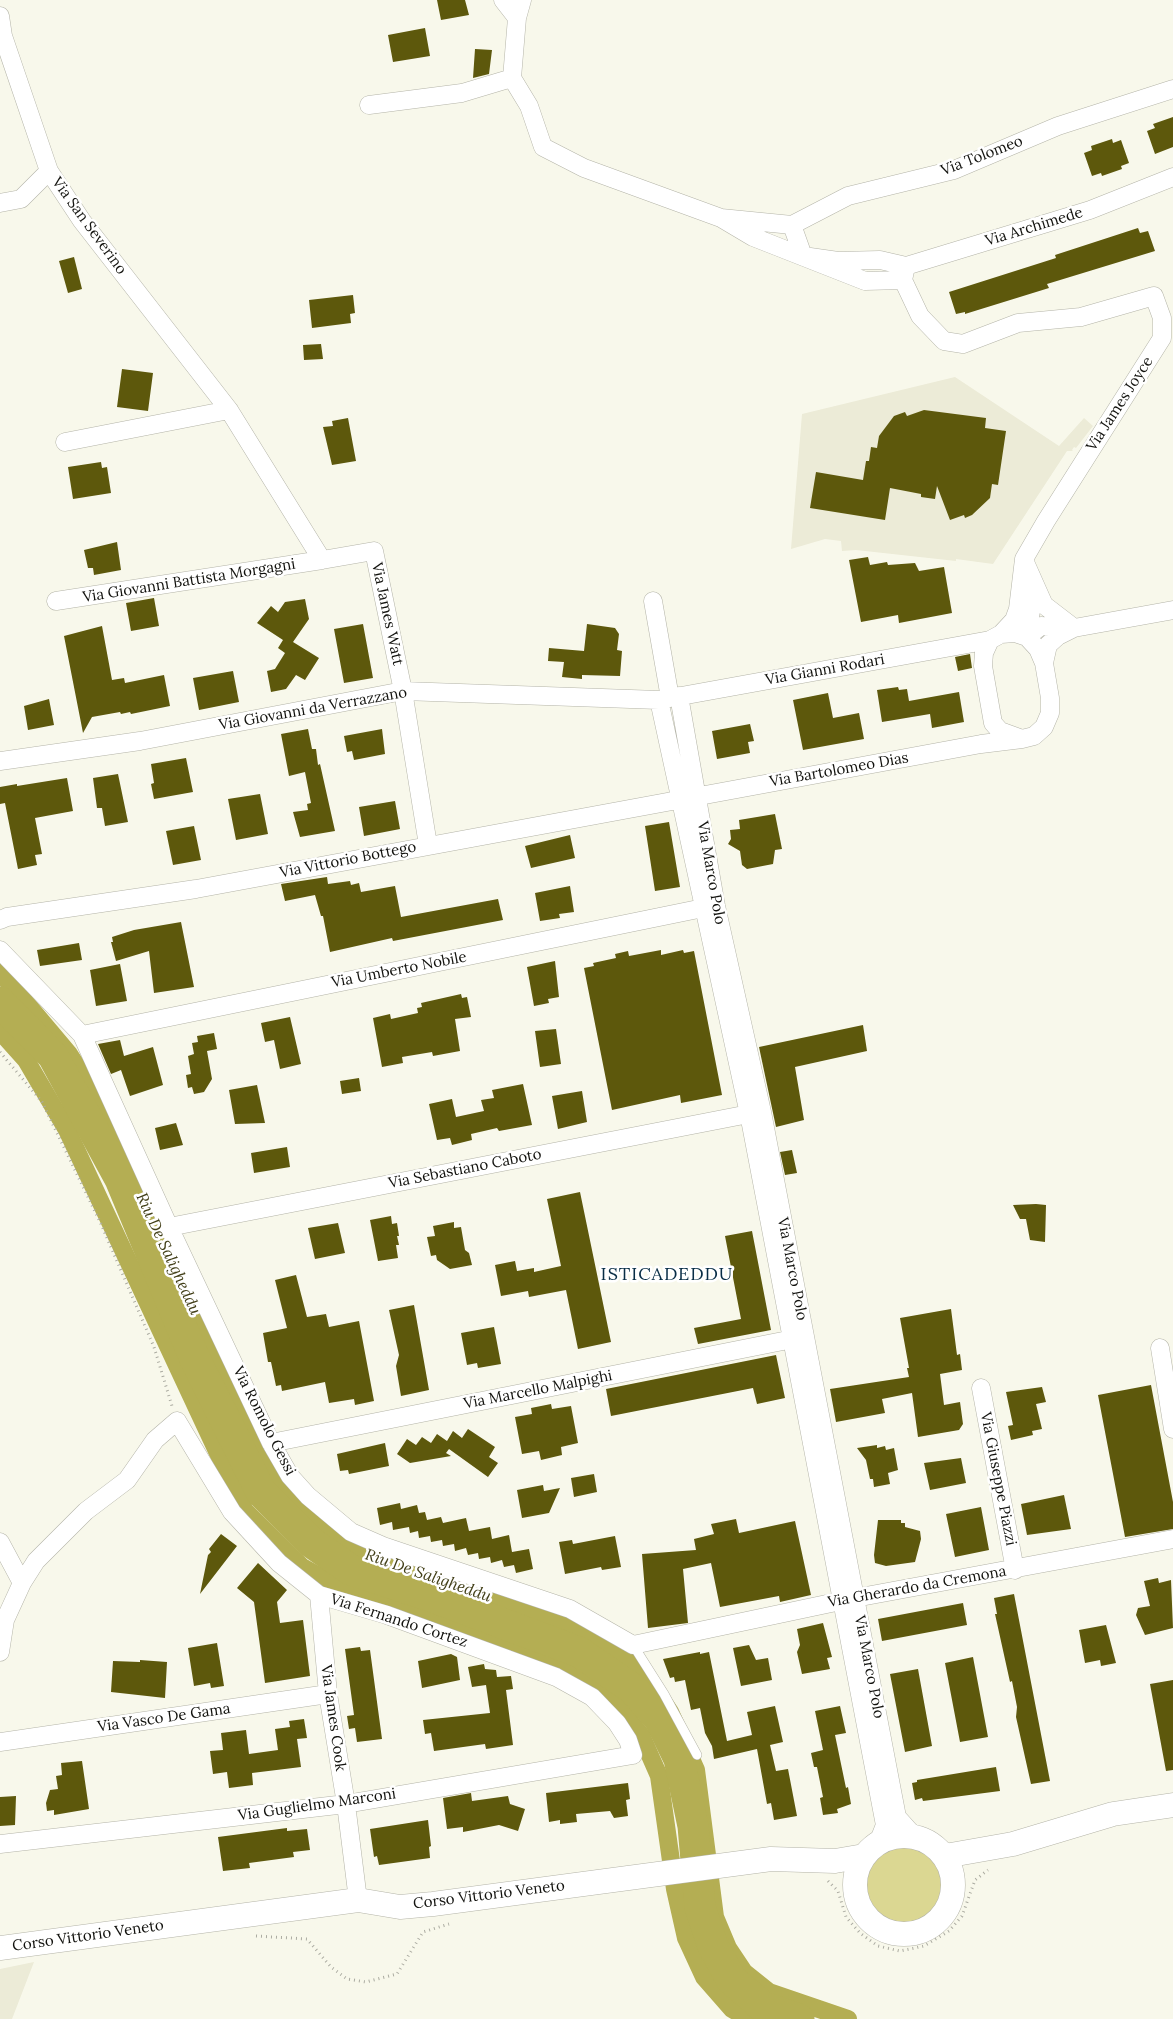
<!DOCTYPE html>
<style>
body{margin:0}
canvas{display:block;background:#f8f8eb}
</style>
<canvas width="1173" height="2019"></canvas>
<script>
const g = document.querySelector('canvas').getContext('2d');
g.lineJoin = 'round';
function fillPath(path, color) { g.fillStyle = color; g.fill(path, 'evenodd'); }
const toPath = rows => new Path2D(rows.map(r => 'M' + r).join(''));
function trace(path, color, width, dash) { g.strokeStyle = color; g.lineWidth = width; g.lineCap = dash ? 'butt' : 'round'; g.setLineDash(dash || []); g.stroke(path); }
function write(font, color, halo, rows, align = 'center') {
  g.font = font + ' Lora,serif'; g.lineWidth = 5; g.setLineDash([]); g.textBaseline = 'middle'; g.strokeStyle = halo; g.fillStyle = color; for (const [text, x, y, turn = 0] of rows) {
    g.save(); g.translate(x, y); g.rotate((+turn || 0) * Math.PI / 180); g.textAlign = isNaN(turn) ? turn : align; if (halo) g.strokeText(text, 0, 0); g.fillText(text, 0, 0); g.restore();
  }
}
fillPath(toPath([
 [955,377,1059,446,1084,418,1093,426,1076,448,1074,447,1072,450,1073,451,1067,451,993,564,956,559,956,561,856,550,842,551,841,541,825,539,791,549,802,414],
 [34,1962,12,2019,0,2019,0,1969]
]), '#ecebd7');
fillPath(toPath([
 '866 1885a38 38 0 1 1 76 0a38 38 0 1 1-76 0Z'
]), '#dbd792');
trace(toPath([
 [0,972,69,1054,87,1082,268,1468,289,1497,317,1525,360,1553,560,1620,608,1644,636,1667,652,1685,670,1712,696,1770,715,1917,728,1948,744,1972,769,1992,848,2019],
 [0,1031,26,1060,67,1130,245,1511,302,1567,351,1594,532,1653,581,1675,611,1699,641,1735,659,1776,675,1889,686,1938,704,1977,732,2009,749,2019]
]), '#b4ae53', 18);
trace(toPath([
 [0,1002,53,1056,120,1179,195,1359,261,1492,312,1543,351,1570,424,1594,579,1652,633,1689,660,1720,679,1759,693,1826,700,1907,713,1946,731,1979,762,2006,799,2019]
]), '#b4ae53', 31);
fillPath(toPath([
 [437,0,465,0,469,15,441,20],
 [425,28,430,56,393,62,388,35],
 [475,49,492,50,489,74,473,78],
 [1173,117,1173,147,1155,154,1147,131,1155,128,1153,124],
 [1112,139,1113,143,1121,140,1129,163,1121,166,1122,169,1102,176,1101,173,1092,176,1084,153,1092,150,1091,146],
 [1138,228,1140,233,1148,231,1155,251,1047,284,1049,288,965,314,965,312,956,314,949,292,1056,258,1055,255],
 [74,257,82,289,68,293,59,261],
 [353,295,355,313,350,314,351,323,312,328,309,300],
 [321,344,323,359,304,360,303,345],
 [122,369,153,373,148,411,117,407],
 [924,410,986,418,985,428,1006,431,998,485,992,484,990,498,972,515,965,518,964,515,950,520,937,486,935,499,921,497,921,494,890,488,885,520,810,508,816,472,863,480,866,461,869,461,871,447,877,448,879,436,894,416,905,412,907,416],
 [348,418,356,461,332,465,323,427,333,426,332,421],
 [101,462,102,468,107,467,111,493,73,499,68,467],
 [117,542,121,570,94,575,93,568,88,568,84,550],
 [868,557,870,565,887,562,888,565,915,563,919,571,944,567,952,613,899,623,898,615,861,622,849,560],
 [154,598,159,626,131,631,126,603],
 [305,599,309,619,293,642,319,658,305,680,296,675,286,689,271,692,267,671,275,669,285,653,278,648,283,640,257,623,271,606,278,612,285,602],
 [363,624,373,678,344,683,334,629],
 [587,624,615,628,619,634,617,650,622,651,620,676,582,675,582,679,562,677,564,662,548,661,549,648,584,651],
 [102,626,112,680,124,678,125,683,164,675,170,706,131,714,130,712,121,714,120,712,92,717,83,733,64,636],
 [970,654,972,668,958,671,955,657],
 [233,671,239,702,199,710,193,678],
 [898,687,899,690,907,689,909,701,959,692,964,722,932,728,930,714,882,722,877,690],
 [828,693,833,718,859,713,864,739,803,750,793,700],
 [49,699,54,725,28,730,24,706],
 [750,724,754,741,748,742,750,753,717,759,712,731],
 [308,729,312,749,316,749,318,765,320,764,335,831,300,837,293,812,308,810,307,804,311,803,305,772,289,776,281,734],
 [382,729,385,754,354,760,352,751,347,752,344,736],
 [186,758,193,792,154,799,151,784,154,783,151,764],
 [118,774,128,822,105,826,102,808,97,808,93,778],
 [67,778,73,811,35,818,42,854,35,855,37,865,18,869,5,803,0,804,0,787,17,784,17,786],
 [260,794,268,834,236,840,228,799],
 [395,801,400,829,364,836,359,807],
 [775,814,782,849,775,850,773,864,747,869,742,865,740,851,728,844,731,839,730,830,740,829,739,820],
 [669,822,680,887,655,891,645,826],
 [194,826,201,860,173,865,166,831],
 [570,835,575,858,531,868,525,846],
 [327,877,328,884,350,881,351,885,359,883,361,892,395,886,401,917,498,899,503,920,393,941,392,938,330,952,323,916,321,916,315,895,285,901,281,884],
 [570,886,574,912,559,914,560,918,540,921,535,893],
 [181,922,194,987,154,993,149,951,116,961,111,942,113,942,112,937,134,930],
 [79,943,82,960,40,966,37,950],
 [661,950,661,955,683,950,684,953,694,951,722,1095,681,1103,680,1095,612,1110,584,968,594,966,593,963,616,958,615,954,628,951,629,956],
 [555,961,559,997,548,999,549,1003,534,1006,527,967],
 [120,964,127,1001,96,1006,90,970],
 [461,994,462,998,467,997,471,1017,455,1019,460,1051,433,1056,432,1052,402,1057,403,1063,382,1067,373,1018,390,1014,391,1019,418,1013,417,1008,422,1007,421,1003],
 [290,1017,301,1064,280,1069,274,1040,265,1042,261,1023],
 [863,1025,867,1051,795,1067,804,1120,776,1127,759,1047],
 [556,1029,561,1064,540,1067,535,1031],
 [214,1033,217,1049,207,1051,212,1079,204,1092,194,1094,192,1087,188,1088,186,1075,191,1074,188,1056,194,1054,192,1043,198,1042,197,1036],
 [120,1040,124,1056,153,1047,163,1085,130,1096,121,1070,111,1074,98,1044],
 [359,1078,361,1091,342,1094,340,1081],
 [523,1084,532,1125,499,1131,497,1128,471,1134,472,1140,452,1145,450,1138,437,1140,429,1104,452,1099,456,1117,484,1111,481,1100,494,1098,492,1090],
 [257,1085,265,1123,235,1124,229,1090],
 [582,1091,587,1122,558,1129,552,1096],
 [176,1123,183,1145,160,1150,155,1128],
 [287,1147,290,1167,254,1173,251,1153],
 [792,1150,797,1173,785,1175,780,1152],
 [580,1192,611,1342,578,1349,566,1290,529,1297,528,1291,501,1296,495,1265,515,1261,517,1271,534,1268,534,1272,561,1266,547,1199],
 [1036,1204,1046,1205,1045,1242,1030,1240,1026,1219,1020,1219,1013,1205],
 [391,1216,392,1224,397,1223,399,1236,397,1236,399,1245,396,1245,398,1258,378,1261,370,1220],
 [454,1222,454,1228,461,1227,465,1250,469,1253,472,1265,450,1269,437,1260,436,1255,431,1256,427,1237,435,1236,433,1226],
 [338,1223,345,1253,315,1259,308,1228],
 [752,1231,771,1330,698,1344,694,1328,741,1319,725,1236],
 [296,1275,307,1317,326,1314,329,1327,359,1321,374,1401,355,1405,354,1399,329,1403,325,1382,282,1391,281,1385,276,1386,271,1362,268,1362,263,1333,287,1328,275,1280],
 [414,1305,429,1390,401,1396,396,1366,399,1355,389,1310],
 [951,1309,957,1355,960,1354,962,1370,940,1374,944,1405,960,1402,963,1424,959,1430,918,1437,912,1393,882,1399,885,1413,836,1422,830,1389,909,1377,907,1368,909,1368,900,1318],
 [494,1327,501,1364,478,1368,477,1363,467,1365,461,1333],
 [776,1355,785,1398,757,1404,753,1388,611,1416,606,1389],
 [1151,1385,1173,1502,1173,1529,1125,1537,1098,1395],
 [1042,1387,1046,1402,1036,1404,1042,1429,1032,1431,1033,1435,1011,1440,1008,1426,1013,1425,1006,1392],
 [551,1404,552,1409,571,1406,578,1443,561,1447,562,1455,541,1460,539,1451,522,1454,515,1417,532,1414,531,1408],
 [468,1429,495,1447,489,1457,498,1463,488,1477,449,1449,446,1453,451,1456,410,1463,397,1454,407,1439,416,1445,422,1437,431,1443,437,1434,447,1441,453,1431,462,1438],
 [385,1443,389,1466,349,1474,348,1470,340,1471,337,1454],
 [877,1445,877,1448,885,1446,886,1450,894,1448,898,1470,888,1473,890,1484,874,1487,873,1479,870,1479,866,1460,857,1448],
 [961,1458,966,1483,930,1490,924,1463],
 [594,1474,597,1492,574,1497,571,1478],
 [543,1485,544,1491,560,1488,549,1513,522,1518,517,1490],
 [1064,1495,1071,1529,1027,1535,1021,1504],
 [400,1503,401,1509,417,1505,419,1513,425,1512,427,1520,441,1517,443,1523,466,1518,469,1531,490,1527,492,1539,509,1535,512,1552,529,1549,533,1569,516,1573,514,1565,504,1567,502,1560,491,1563,490,1557,479,1559,478,1553,468,1555,466,1548,455,1551,454,1544,443,1546,442,1540,431,1542,430,1536,419,1538,418,1531,410,1533,409,1527,393,1530,392,1522,380,1525,377,1508],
 [981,1507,989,1550,955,1557,946,1514],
 [736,1519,739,1533,795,1521,811,1595,780,1602,779,1596,720,1607,711,1563,683,1569,688,1623,648,1628,642,1554,696,1550,694,1539,714,1534,711,1524],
 [878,1520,901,1520,901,1523,905,1523,905,1527,920,1531,921,1539,915,1562,886,1566,875,1563,874,1555],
 [221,1534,237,1546,200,1594,208,1555,211,1552,209,1549],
 [615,1536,621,1567,602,1570,601,1567,565,1574,559,1542,572,1540,573,1544],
 [258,1563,287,1590,277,1602,280,1623,303,1620,310,1676,265,1683,254,1602,237,1588],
 [1158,1578,1159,1583,1171,1580,1173,1628,1145,1635,1136,1615,1138,1608,1150,1606,1144,1581],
 [1014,1594,1050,1781,1031,1784,1016,1717,1017,1707,1012,1681,1010,1682,995,1614,997,1614,994,1598],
 [963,1603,967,1625,882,1641,878,1619],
 [823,1623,832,1657,827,1658,830,1669,802,1674,797,1652,800,1645,797,1629],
 [1106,1625,1116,1663,1101,1666,1100,1660,1085,1663,1079,1630],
 [217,1643,224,1686,211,1688,210,1683,194,1686,188,1648],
 [749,1645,756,1660,768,1658,772,1680,741,1686,733,1648],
 [360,1647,361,1651,370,1650,382,1739,357,1742,355,1728,349,1729,347,1716,354,1715,345,1649],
 [700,1652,700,1654,709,1652,727,1741,752,1735,747,1712,775,1706,783,1742,770,1745,776,1771,788,1769,797,1816,774,1820,771,1803,767,1804,757,1749,714,1759,712,1746,705,1733,700,1708,691,1710,685,1680,675,1682,674,1677,670,1678,663,1659],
 [451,1654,457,1657,460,1680,422,1688,418,1661],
 [973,1657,988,1737,960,1742,945,1663],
 [140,1660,167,1662,165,1698,111,1692,113,1661,140,1662],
 [484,1664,485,1669,496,1670,497,1677,511,1676,513,1689,506,1690,513,1745,486,1749,485,1744,434,1751,431,1733,425,1734,423,1720,490,1713,486,1685,472,1687,468,1667],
 [918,1669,932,1746,905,1752,890,1674],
 [1173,1680,1173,1770,1166,1771,1150,1684],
 [840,1706,846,1733,835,1735,846,1788,848,1787,851,1804,837,1809,838,1813,823,1815,820,1798,823,1797,817,1767,814,1767,811,1753,823,1750,815,1711],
 [304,1719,307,1738,297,1739,301,1767,252,1773,253,1785,229,1788,227,1772,213,1774,210,1751,223,1750,221,1733,246,1730,249,1754,278,1750,275,1729,290,1727,289,1721],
 [82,1761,89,1809,54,1815,54,1810,47,1811,46,1803,50,1790,58,1789,56,1776,62,1775,61,1763],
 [996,1767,1000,1791,923,1801,922,1798,915,1800,912,1783,917,1782,917,1780],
 [628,1783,630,1799,626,1800,628,1816,614,1818,610,1811,576,1814,577,1822,560,1824,560,1820,549,1822,546,1793],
 [471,1793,472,1801,508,1796,510,1804,525,1809,518,1831,499,1825,463,1832,463,1827,447,1829,443,1798],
 [16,1796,15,1825,0,1826,0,1797],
 [428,1820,431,1846,429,1847,430,1858,379,1865,377,1856,374,1857,370,1829],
 [287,1828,287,1831,307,1829,310,1850,293,1852,294,1857,249,1863,250,1868,223,1871,218,1837]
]), '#5d580c');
const service = toPath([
 [633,1645,664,1694,697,1755]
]);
const minor = toPath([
 [503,0,517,18],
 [0,16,3,36,49,171,82,221,229,410,322,560,374,551,403,691,428,845],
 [512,78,529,106,543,147,584,168,721,218,753,237,865,281,903,280],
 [369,105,462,93,512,78,517,18,522,0],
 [0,203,21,199,49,171],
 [721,218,792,225,848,196,954,170,1058,126,1173,89],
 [792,225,803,256,838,261,880,260,906,266],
 [903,280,920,316,944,341,963,344,1018,323,1081,317,1154,296,1162,318,1162,338,1046,521,1024,559,1018,609,1014,620,1001,634],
 [903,280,906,266,1090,210,1173,177],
 [65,442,229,410],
 [1024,560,1044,605,1074,628],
 [56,601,322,560],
 [653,601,670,698],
 [1015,633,1027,637,1038,649,1044,663,1050,698,1050,713,1044,727,1034,736,1022,739,1000,731,993,723,983,666,984,653,990,640,1001,634,1015,633],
 [1027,637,1041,626,1074,628,1173,610],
 [1027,637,1034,591],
 [1044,663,1048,645,1058,636,1074,628],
 [679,696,716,906,762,1112,897,1817,915,1837],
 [659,700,749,1114,884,1820,885,1825,878,1843],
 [0,761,140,741,403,691,659,700,990,640],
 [0,920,7,917,196,889,981,744,1022,739],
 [0,950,82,1035,169,1227,271,1443,290,1476,308,1496,351,1532,383,1546,570,1609,633,1645,855,1598,1173,1539],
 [82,1035,713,906],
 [169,1227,759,1112],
 [1160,1348,1173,1429],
 [981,1388,1015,1570],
 [271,1443,803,1337],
 [0,1542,22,1583],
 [319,1595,328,1694,346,1804,358,1900],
 [0,1652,5,1620,22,1583,36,1561,86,1511,127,1480,155,1440,177,1421,232,1512,279,1563,319,1595,387,1615,556,1677,592,1697,617,1723,628,1740,633,1755,346,1804,0,1844],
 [0,1742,328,1694]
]);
const secondary = toPath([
 '855 1885a49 49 0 1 1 98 0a49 49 0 1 1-98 0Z',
 [945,1856,1013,1844,1113,1814,1173,1805],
 [0,1948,358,1900,400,1907,433,1904,771,1859,835,1861,864,1856]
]);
trace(service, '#b4b4a8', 10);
trace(minor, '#b4b4a8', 19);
trace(secondary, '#b4b4a8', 25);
trace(toPath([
 [0,1052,42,1102,101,1224,154,1347,172,1406],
 [828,1881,838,1891,846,1917,860,1933,878,1946,900,1951,924,1946,949,1931,962,1916,975,1880,988,1870],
 [256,1936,307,1939,331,1967,347,1979,366,1982,397,1974,423,1932,449,1924]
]), '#ababa1', 3, [1, 4]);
trace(service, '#fff', 9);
trace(minor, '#fff', 18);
trace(secondary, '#fff', 24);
write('15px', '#12120e', '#fff', [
 ["Via Tolomeo",982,156,-21],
 ["Via San Severino",89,226,54],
 ["Via Archimede",1034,227,-17],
 ["Via James Joyce",1120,404,-57],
 ["Via Giovanni Battista Morgagni",189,581,-9],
 ["Via James Watt",387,614,78],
 ["Via Gianni Rodari",825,670,-10],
 ["Via Giovanni da Verrazzano",313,709,-10],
 ["Via Bartolomeo Dias",839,770,-10],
 ["Via Vittorio Bottego",348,860,-11],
 ["Via Marco Polo",711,873,80],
 ["Via Umberto Nobile",399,970,-11],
 ["Via Sebastiano Caboto",465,1169,-11],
 ["Via Marco Polo",792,1269,79],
 ["Via Marcello Malpighi",538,1390,-11],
 ["Via Romolo Gessi",264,1421,63],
 ["Via Giuseppe Piazzi",998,1479,79],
 ["Via Gherardo da Cremona",917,1587,-10],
 ["Via Fernando Cortez",399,1621,18],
 ["Via Marco Polo",869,1667,79],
 ["Via Vasco De Gama",164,1718,-8],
 ["Via James Cook",333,1718,82],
 ["Via Guglielmo Marconi",317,1805,-8],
 ["Corso Vittorio Veneto",489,1895,-7],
 ["Corso Vittorio Veneto",88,1936,-8]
]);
write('italic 16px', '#423f18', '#fff', [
 ["Riu De Saligheddu",168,1254,65],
 ["Riu De Saligheddu",428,1576,19]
]);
g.letterSpacing = '1px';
write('18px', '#082d45', '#fff', [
 ["ISTICADEDDU",667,1275]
]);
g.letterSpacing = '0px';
</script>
